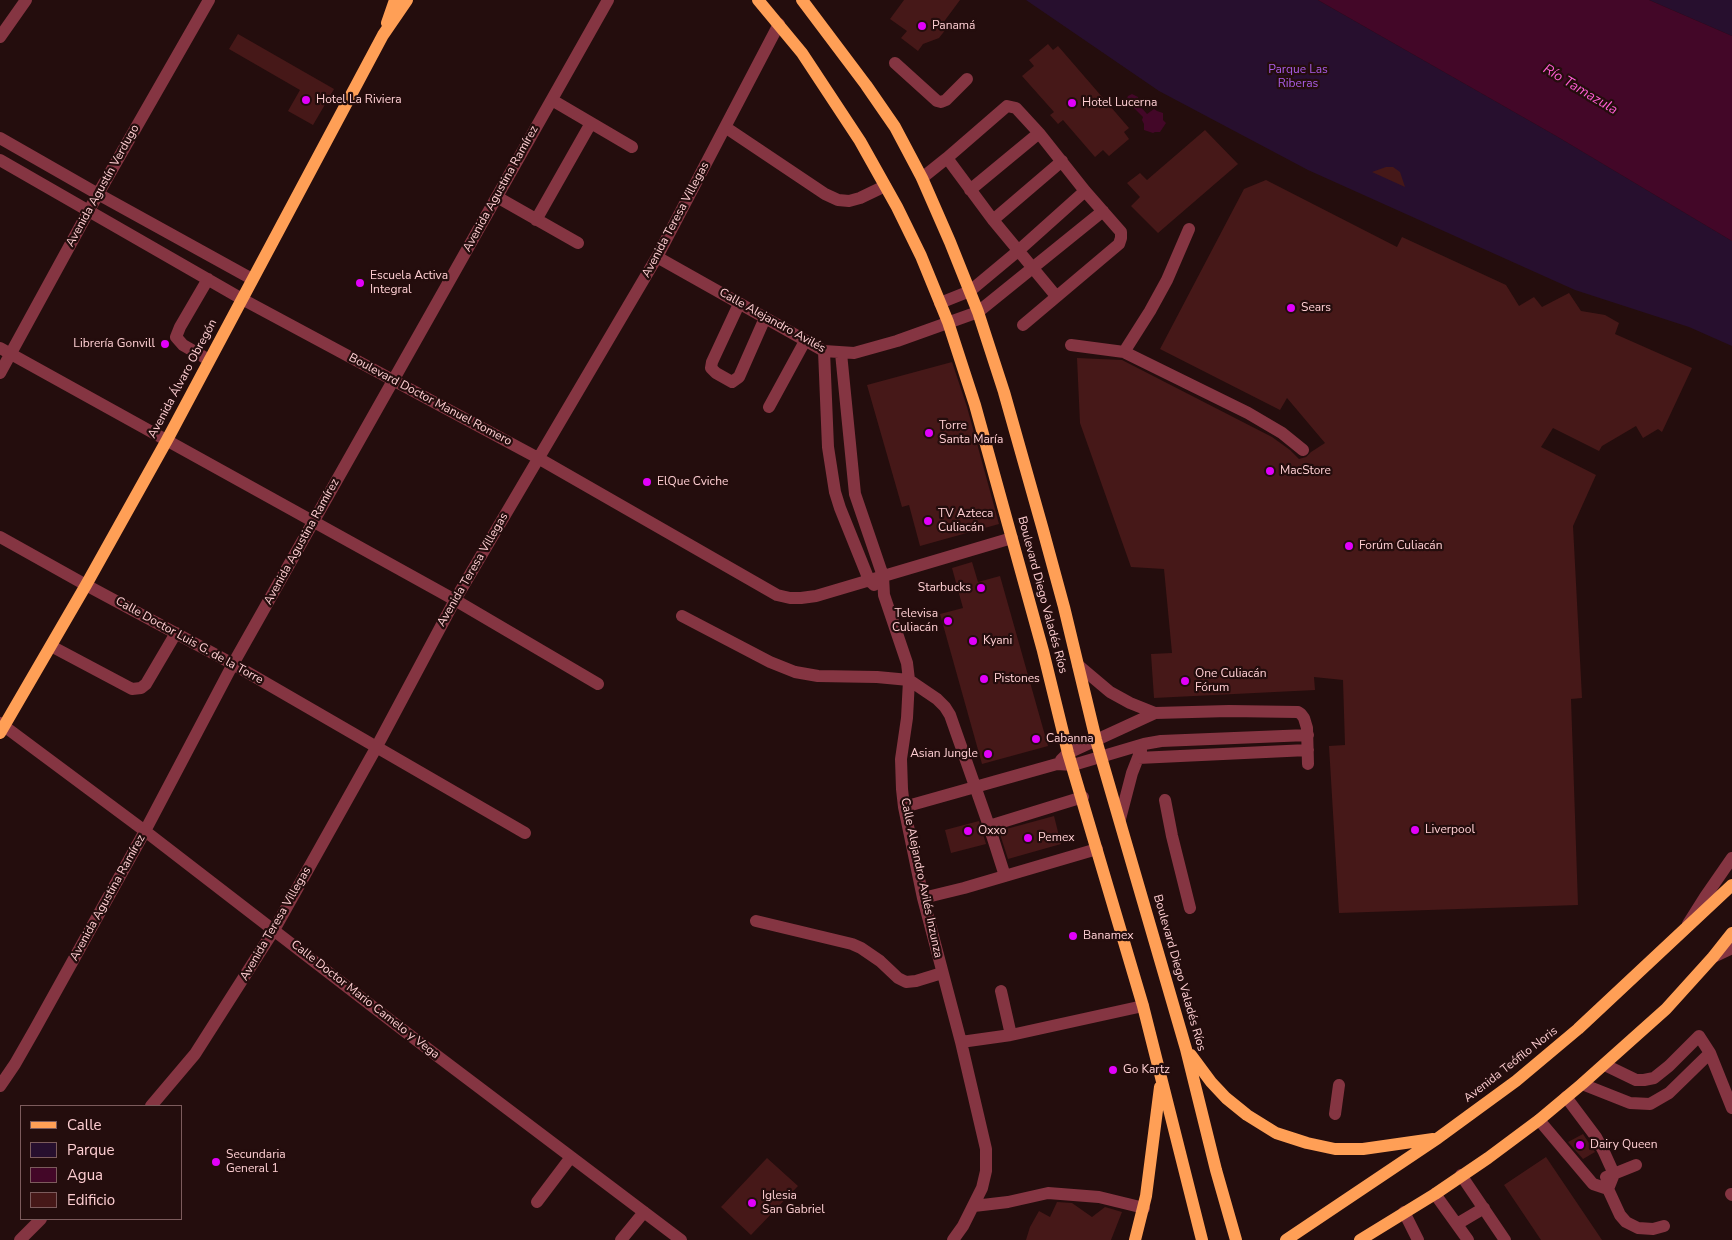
<!DOCTYPE html>
<meta charset="utf-8">
<style>
body{margin:0}
#map{position:relative;width:1732px;height:1240px;overflow:hidden;background:#240d0d;font-family:"Nunito Sans",sans-serif}
canvas{display:block}
.legend{position:absolute;left:20px;top:1105px;width:162px;height:115px;box-sizing:border-box;background:#240d0d;border:1px solid #7c5b5c;margin:0;padding:6px 9px;list-style:none;font-size:15px;color:#ffcfd3}
.legend li{display:flex;align-items:center;gap:10px;height:25px}
.legend b{width:25px;border:1px solid #7c5b5c}
</style>
<div id="map">
<canvas width="1732" height="1240"></canvas>
<ul class="legend">
<li><b style="height:6px;background:#ff9f56"></b>Calle</li>
<li><b style="height:14px;background:#270f2e"></b>Parque</li>
<li><b style="height:14px;background:#430728"></b>Agua</li>
<li><b style="height:14px;background:#461818"></b>Edificio</li>
</ul>
</div>
<script>
const g = document.querySelector('canvas').getContext('2d');
g.lineJoin = 'round';
function fillPath(path, color) { g.fillStyle = color; g.fill(path, 'evenodd'); }
const toPath = rows => new Path2D(rows.map(r => 'M' + r).join(''));
function trace(path, color, width, dash) { g.strokeStyle = color; g.lineWidth = width; g.lineCap = dash ? 'butt' : 'round'; g.setLineDash(dash || []); g.stroke(path); }
function write(font, color, halo, rows, align = 'center') {
  g.font = font + ' "Nunito Sans",sans-serif'; g.lineWidth = 4.5; g.setLineDash([]); g.textBaseline = 'middle'; g.strokeStyle = halo; g.fillStyle = color; for (const [text, x, y, turn = 0] of rows) {
    g.save(); g.translate(x, y); g.rotate((+turn || 0) * Math.PI / 180); g.textAlign = isNaN(turn) ? turn : align; if (halo) g.strokeText(text, 0, 0); g.fillText(text, 0, 0); g.restore();
  }
}
fillPath(toPath([
 [1026,0,1318,0,1558,137,1732,241,1732,346,1689,327,1575,290,1308,170,1159,91],
 [1649,0,1732,0,1732,36]
]), '#270f2e');
fillPath(toPath([
 [1318,0,1649,0,1732,36,1732,241,1558,137],
 [1132,94,1138,97,1138,100,1141,102,1139,105,1147,114,1154,109,1157,111,1163,113,1163,120,1166,123,1160,132,1155,132,1153,133,1144,130,1144,124,1142,120,1143,117,1132,106,1128,107,1125,102,1128,96]
]), '#430728');
fillPath(toPath([
 [904,0,960,0,943,23,946,29,939,38,923,44,918,51,901,38,907,31,890,19],
 [238,34,334,89,313,125,288,111,300,90,229,49],
 [1048,44,1053,50,1058,46,1129,128,1124,132,1129,139,1109,156,1103,150,1095,157,1063,120,1058,124,1050,115,1054,112,1022,76,1034,66,1029,60],
 [1205,130,1238,164,1158,233,1131,206,1140,197,1127,183,1140,173,1147,180],
 [1386,167,1393,167,1400,172,1405,187,1372,172],
 [1266,180,1397,247,1402,237,1506,285,1519,306,1534,297,1542,307,1569,293,1581,311,1605,315,1619,323,1615,334,1692,368,1662,432,1658,429,1643,438,1636,426,1602,446,1599,451,1553,428,1541,447,1596,475,1573,526,1582,698,1571,699,1578,905,1339,913,1329,746,1345,745,1343,680,1314,677,1315,690,1154,698,1151,654,1172,653,1164,569,1131,567,1080,423,1077,358,1122,360,1272,437,1290,450,1299,459,1306,457,1311,452,1325,443,1287,398,1280,410,1160,349,1244,189],
 [952,362,967,407,999,524,920,546,909,505,902,507,867,385],
 [972,562,978,582,1000,576,1048,746,982,764,940,614,963,608,952,568],
 [1054,816,1061,844,1008,859,999,831],
 [979,821,986,844,951,853,945,830],
 [1583,1134,1595,1152,1583,1159,1568,1142],
 [1546,1157,1602,1240,1541,1240,1504,1185],
 [767,1158,798,1186,751,1235,721,1207],
 [1057,1202,1072,1203,1092,1217,1105,1207,1122,1212,1111,1240,1026,1240,1030,1227,1039,1211,1050,1217]
]), '#461818');
trace(toPath([
 [0,37,26,0],
 [895,63,937,101,941,102,946,100,967,79],
 [552,100,632,147],
 [725,127,825,194,838,200,849,201,860,198,885,186],
 [0,138,98,194,252,279],
 [0,160,242,299,538,458,777,595,790,598,801,598,816,596,1012,538],
 [922,178,947,158],
 [970,190,1039,133],
 [497,197,578,243],
 [536,220,591,123],
 [993,220,1062,161],
 [657,257,824,351,854,353,897,341,978,312,1103,211],
 [208,279,180,327,176,337,183,345,209,360],
 [940,303,970,291,1018,251,1085,191],
 [739,304,712,362,711,368,716,373,732,382,739,377,765,318],
 [1023,325,1119,244,1121,238,1121,232,1085,191,1039,133,1016,108,1007,106,947,158,993,220,1056,296],
 [1071,345,1124,352,1248,413,1282,433,1303,450],
 [0,348,455,600,598,684],
 [824,351,828,447,835,492,840,508,869,580,874,585],
 [1124,352,1150,311,1167,280,1189,229],
 [841,353,855,494,883,576,884,595,907,663,909,680,907,718,901,759,902,789,904,807,923,898,961,1042,986,1149,986,1171,982,1188,963,1226,953,1240],
 [0,373,98,194,209,0],
 [769,407,805,341],
 [0,537,86,585,233,664,525,833],
 [682,616,770,662,795,672,818,676,877,677,909,680,937,699,945,707,950,715,989,826,1005,876],
 [51,646,132,689,141,688,146,684,176,633],
 [1078,665,1110,692,1130,703,1155,713],
 [0,723,145,831,403,1030,681,1240],
 [1138,758,1308,750],
 [1061,760,1068,753,1155,713,1229,711,1298,712,1301,714,1304,718,1307,728,1308,764],
 [1165,800,1172,836,1190,908],
 [904,807,1057,764,1073,765,1144,744,1161,741,1308,735],
 [1120,819,1132,773,1141,750],
 [989,826,1083,797],
 [923,898,964,888,1097,849],
 [756,921,852,944,861,948,880,961,898,978,906,982,916,981,942,973],
 [1688,924,1705,897,1732,858],
 [1713,957,1732,948],
 [1001,991,1011,1035],
 [961,1042,1011,1035,1143,1006],
 [1605,1065,1636,1080,1644,1080,1654,1078,1669,1066,1699,1036,1710,1053,1732,1108],
 [1582,1084,1630,1103,1650,1104,1669,1093,1710,1053],
 [0,1086,15,1064,35,1029,145,831,233,664,608,0],
 [1566,1097,1596,1137,1604,1152,1614,1174,1608,1189],
 [151,1106,195,1054,274,930,376,748,455,600,657,257,779,24],
 [1335,1114,1339,1085],
 [1539,1120,1593,1184,1608,1189,1620,1215,1626,1222,1638,1228,1653,1229,1664,1226],
 [1461,1175,1505,1240],
 [1606,1177,1636,1165],
 [1435,1194,1468,1240],
 [1731,1194,1732,1195],
 [537,1202,571,1157],
 [974,1206,1008,1202,1048,1193,1099,1197,1144,1208],
 [1404,1212,1418,1240],
 [1457,1224,1484,1208],
 [20,1240,41,1219],
 [621,1240,644,1212]
]), '#853542', 12);
trace(toPath([
 [758,0,802,53,860,141,897,207,921,256,948,322,975,405,1043,651,1068,753,1143,1006,1202,1240],
 [802,0,866,85,895,127,922,178,950,242,978,312,1004,392,1043,530,1064,607,1096,740,1186,1049,1216,1170,1236,1240],
 [387,23,395,0],
 [0,733,86,585,167,440,383,35,407,0],
 [1191,1055,1211,1082,1226,1098,1247,1115,1276,1133,1307,1143,1335,1149,1363,1149,1433,1139],
 [1135,1240,1146,1196,1160,1087],
 [1286,1240,1438,1138,1516,1081,1578,1029,1732,885],
 [1360,1240,1435,1194,1488,1158,1539,1120,1582,1084,1666,1009,1713,957,1732,933]
]), '#ff9f56', 12);
for (const [x, y, r, color] of [
 [922,26,5,"#e200fa"],
 [306,100,5,"#e200fa"],
 [1072,103,5,"#e200fa"],
 [360,283,5,"#e200fa"],
 [1291,308,5,"#e200fa"],
 [165,344,5,"#e200fa"],
 [929,433,5,"#e200fa"],
 [1270,471,5,"#e200fa"],
 [647,482,5,"#e200fa"],
 [928,521,5,"#e200fa"],
 [1349,546,5,"#e200fa"],
 [981,588,5,"#e200fa"],
 [948,621,5,"#e200fa"],
 [973,641,5,"#e200fa"],
 [984,679,5,"#e200fa"],
 [1185,681,5,"#e200fa"],
 [1036,739,5,"#e200fa"],
 [988,754,5,"#e200fa"],
 [1415,830,5,"#e200fa"],
 [968,831,5,"#e200fa"],
 [1028,838,5,"#e200fa"],
 [1073,936,5,"#e200fa"],
 [1113,1070,5,"#e200fa"],
 [1580,1145,5,"#e200fa"],
 [216,1162,5,"#e200fa"],
 [752,1203,5,"#e200fa"]
]) { const dot = new Path2D(); dot.arc(x, y, r, 0, 2 * Math.PI); g.fillStyle = color; g.fill(dot); trace(dot, '#240d0d', 2); }
write('12px', '#ffcfd3', '#240d0d', [
 ["Panamá",932,26],
 ["Hotel La Riviera",316,100],
 ["Hotel Lucerna",1082,103],
 ["Escuela Activa",370,276],
 ["Integral",370,290],
 ["Sears",1301,308],
 ["Librería Gonvill",155,344,"right"],
 ["Torre",939,426],
 ["Santa María",939,440],
 ["MacStore",1280,471],
 ["ElQue Cviche",657,482],
 ["TV Azteca",938,514],
 ["Culiacán",938,528],
 ["Forúm Culiacán",1359,546],
 ["Starbucks",971,588,"right"],
 ["Televisa",938,614,"right"],
 ["Culiacán",938,628,"right"],
 ["Kyani",983,641],
 ["One Culiacán",1195,674],
 ["Fórum",1195,688],
 ["Pistones",994,679],
 ["Cabanna",1046,739],
 ["Asian Jungle",978,754,"right"],
 ["Liverpool",1425,830],
 ["Oxxo",978,831],
 ["Pemex",1038,838],
 ["Banamex",1083,936],
 ["Go Kartz",1123,1070],
 ["Dairy Queen",1590,1145],
 ["Secundaria",226,1155],
 ["General 1",226,1169],
 ["Iglesia",762,1196],
 ["San Gabriel",762,1210]
], 'left');
write('12px', '#aa5de7', '#240d0d', [
 ["Parque Las",1298,70],
 ["Riberas",1298,84]
]);
write('12px', '#ffcfd3', '#240d0d', [
 ["Avenida Agustín Verdugo",103,186,-61],
 ["Avenida Agustina Ramírez",501,189,-61],
 ["Avenida Teresa Villegas",676,220,-62],
 ["Calle Alejandro Avilés",772,321,29],
 ["Avenida Álvaro Obregón",183,379,-62],
 ["Boulevard Doctor Manuel Romero",430,400,28],
 ["Avenida Agustina Ramírez",302,542,-61],
 ["Avenida Teresa Villegas",473,570,-60],
 ["Boulevard Diego Valadés Ríos",1042,595,75],
 ["Calle Doctor Luis G. de la Torre",189,641,29],
 ["Calle Alejandro Avilés Inzunza",921,878,78],
 ["Avenida Agustina Ramírez",108,898,-61],
 ["Avenida Teresa Villegas",276,924,-60],
 ["Boulevard Diego Valadés Ríos",1179,973,74],
 ["Calle Doctor Mario Camelo y Vega",365,1000,38],
 ["Avenida Teófilo Noris",1511,1065,-38]
]);
write('italic 14px', '#ff5dd4', '#240d0d', [
 ["Río Tamazula",1580,90,31]
]);
</script>
